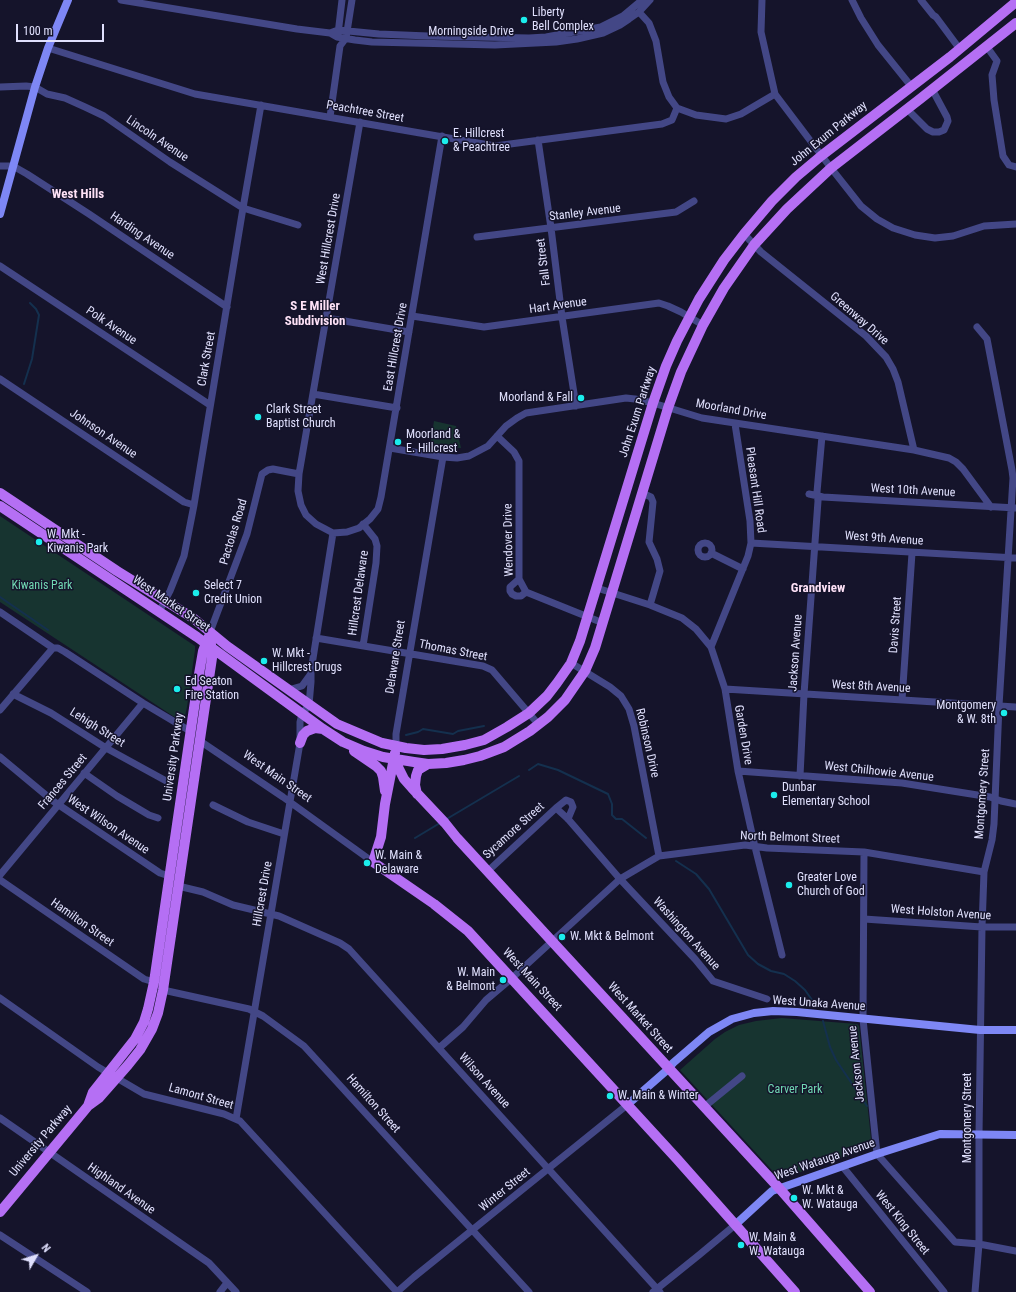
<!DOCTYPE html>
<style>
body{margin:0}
#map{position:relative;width:1016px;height:1292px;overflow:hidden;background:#15142b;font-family:"Roboto Condensed",sans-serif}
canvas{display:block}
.north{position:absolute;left:16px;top:1236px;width:40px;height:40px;-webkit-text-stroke:3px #15142b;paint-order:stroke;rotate:51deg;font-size:11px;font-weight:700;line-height:16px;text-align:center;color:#e0e0fd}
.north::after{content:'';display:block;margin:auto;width:14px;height:18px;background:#e0e0fd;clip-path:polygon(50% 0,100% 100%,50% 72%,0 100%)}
.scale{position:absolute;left:16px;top:24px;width:88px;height:18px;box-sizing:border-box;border:2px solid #e0e0fd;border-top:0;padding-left:5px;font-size:12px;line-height:14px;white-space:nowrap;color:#e0e0fd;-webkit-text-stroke:3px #15142b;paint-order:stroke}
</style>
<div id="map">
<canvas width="1016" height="1292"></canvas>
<div class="north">N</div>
<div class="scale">100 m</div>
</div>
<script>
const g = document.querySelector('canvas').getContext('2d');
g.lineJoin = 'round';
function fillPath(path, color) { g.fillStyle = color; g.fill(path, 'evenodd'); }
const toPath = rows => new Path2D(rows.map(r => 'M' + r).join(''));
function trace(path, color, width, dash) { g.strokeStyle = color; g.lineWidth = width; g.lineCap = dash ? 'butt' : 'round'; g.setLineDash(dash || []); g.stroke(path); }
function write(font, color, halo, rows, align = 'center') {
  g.font = font + ' "Roboto Condensed",sans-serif'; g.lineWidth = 3; g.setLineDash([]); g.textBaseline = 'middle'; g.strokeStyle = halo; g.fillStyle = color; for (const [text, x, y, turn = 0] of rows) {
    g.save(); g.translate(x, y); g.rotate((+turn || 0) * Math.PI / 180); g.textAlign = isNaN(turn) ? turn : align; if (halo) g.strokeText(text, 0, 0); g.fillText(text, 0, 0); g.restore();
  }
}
fillPath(toPath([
 [434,421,456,426,461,448,430,446],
 [0,516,195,646,195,650,187,707,185,716,182,718,176,718,0,602],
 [782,1018,857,1024,859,1026,872,1148,780,1179,680,1070,715,1039,725,1032,739,1025,756,1021]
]), '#173430');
trace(toPath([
 [24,384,32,359,39,315,36,309,30,303],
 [0,597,48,630],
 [406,735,418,732,423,729,453,734,458,731,484,726],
 [529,770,538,764,558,770,608,794,612,804,612,815,616,819,622,819,646,838],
 [445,820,519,776],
 [415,838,440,823],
 [676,861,696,874,709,889,748,955,758,964,771,971,784,974,795,981,805,990,817,1007],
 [823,1021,830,1047,836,1060,867,1106]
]), '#14304e', 2);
trace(toPath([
 [121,0,297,29,330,33,337,37,355,40,372,42,495,45,556,42,577,39,603,33,620,25,629,19,639,12,650,0],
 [762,0,761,32,775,94,831,168,861,206,877,219,893,228,915,235,935,238,953,236,984,226,1016,224],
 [852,0,861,18,878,45,911,86],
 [921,0,933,15,936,17,959,48],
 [639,12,649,23,656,41,663,82,669,97,677,108,696,115,726,119,741,114,775,94],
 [330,33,338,30,379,34,428,36,529,38,546,37,601,27,623,16,642,0],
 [338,34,342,0],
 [987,47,997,61,992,75,994,100,1003,156,1009,165,1016,167],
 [48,48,195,94,495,146,662,124,672,120,677,108],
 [0,87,26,86,35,87,47,94,65,98,85,107,104,116,170,162,243,208,298,225],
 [907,109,927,129,933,132,939,132,944,130,948,121,947,117,932,89],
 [330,117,340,46,346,38,352,0],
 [538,140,551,228,562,317,576,406],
 [0,166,13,166,27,174,89,214,227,307],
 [744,234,761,252,866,336,886,357,893,369,898,382,914,450],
 [477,237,676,212,694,201],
 [0,266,210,405],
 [412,316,484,327,659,303,668,306,681,312,703,325],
 [327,318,409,332],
 [0,379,184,502,194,505],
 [313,394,397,408],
 [497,436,514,452,519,461,519,579,526,592,603,623],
 [390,448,443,457,457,458,469,456,488,446,506,426,517,418,526,413,626,398,635,399,653,403,702,418,914,450,949,458,956,462,963,469,991,507],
 [642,493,651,497,653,502,649,542,657,559,660,571,650,605],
 [809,494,823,497,1016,508],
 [333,533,316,524,306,515,301,505,298,491,299,474,360,122],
 [333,533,347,532,359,528,370,519,378,509,381,497,442,136],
 [751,543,1016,558],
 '698 550a7 7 0 1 1 14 0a7 7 0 1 1-14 0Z',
 [711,553,743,569],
 [519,579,510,587,510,591,512,594,516,596,521,596,526,592],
 [597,588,650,605,682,618,696,629,711,647,725,689,738,771,755,847,782,955],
 [0,612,53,648,58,648,65,652,143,703,190,731],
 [159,612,170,591,184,556,194,505,243,208,261,105],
 [210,632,247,534,262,474,268,470,273,469,299,474],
 [316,638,483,666,492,670,539,725],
 [363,646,376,563,377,546,375,539,363,524],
 [711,647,748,556,751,543,750,521,735,424],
 [571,663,610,687,621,696,629,709,634,726,659,856],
 [725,689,1016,707],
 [288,690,302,686,310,675],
 [13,694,51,713,106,748,168,782],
 [902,700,912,553],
 [0,710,53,648],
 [200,741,283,797,373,862],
 [396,747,396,734,443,457],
 [0,757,53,801,160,873,169,876],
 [738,771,902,783,990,797,1001,801,1016,804],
 [84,773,117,796,149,815,158,818],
 [800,776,804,694,818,501,817,492,822,436],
 [213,805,248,822,284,834],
 [556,808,568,819,620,879,695,959,713,981,767,999],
 [864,852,863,1019,877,1154,955,1242,979,1244,1016,1251],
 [488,871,556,808,566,800,571,802,573,807,568,819],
 [0,875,143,703],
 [0,880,144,979,154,982],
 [178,886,203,892,233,905,279,916,340,943,349,949,660,1292],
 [864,919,982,927,1016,927],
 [163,990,249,1009,263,1016,304,1046,529,1292],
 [0,998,98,1067,144,1094,224,1114,240,1121,397,1292],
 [439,1048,463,1027,486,1000,512,978,620,879,659,856,745,845,767,848,864,852,984,872],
 [704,1107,742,1076],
 [0,1118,209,1263,236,1292],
 [236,1119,300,743,300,722,302,714,309,705,311,682,311,671,333,533],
 [843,1167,944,1292],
 [0,1235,87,1292],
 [220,1292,227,1283],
 [397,1292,414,1277,627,1105],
 [653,1292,699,1255,735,1225],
 [975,1292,979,1244,979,1135,982,927,984,872,992,840,994,824,999,706,1013,478,1012,470,987,339,977,327]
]), '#434786', 7);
trace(toPath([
 [0,214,35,87,48,48,68,0],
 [627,1105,666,1071,673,1063,709,1032,732,1019,754,1013,773,1011,797,1012,980,1030,1016,1030],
 [735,1225,772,1191,877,1154,940,1134,1016,1135]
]), '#7e87f5', 8);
trace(toPath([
 [0,493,117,571,193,618,227,646,337,724,382,743,406,748,424,750,442,749,465,745,484,740,507,727,529,713,547,696,557,683,571,663,580,641,653,403,666,366,677,341,699,299,724,260,744,234,772,201,796,177,821,156,950,57,1016,2],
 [0,506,197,637,323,729,343,742,364,751,383,757,414,762,428,764,446,763,464,760,480,756,504,747,530,731,548,717,565,700,585,671,595,648,668,408,681,372,703,325,724,288,754,245,787,209,831,168,920,99,1016,23],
 [300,743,303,735,307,731,315,728,323,729],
 [354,751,376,766,381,771,383,777,385,791],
 [395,753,385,804,381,837,373,862,434,904,468,931,677,1159,795,1292],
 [394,759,404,779,412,788,445,823,457,838,779,1188,870,1292],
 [417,794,415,785,416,776,418,770,428,764],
 [88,1106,93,1092,135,1039,144,1022,148,1009,154,982,199,674,203,651,208,638],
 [0,1212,88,1106,99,1098,128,1065,140,1050,152,1029,158,1013,163,990,212,658,211,644]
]), '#b56ff4', 10);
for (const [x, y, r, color] of [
 [524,20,4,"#1bedec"],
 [445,141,4,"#1bedec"],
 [581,398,4,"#1bedec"],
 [258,417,4,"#1bedec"],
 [398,442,4,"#1bedec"],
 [39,542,4,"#1bedec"],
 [196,593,4,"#1bedec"],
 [264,661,4,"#1bedec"],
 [177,689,4,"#1bedec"],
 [1004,713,4,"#1bedec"],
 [774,795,4,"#1bedec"],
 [367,863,4,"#1bedec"],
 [789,885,4,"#1bedec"],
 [562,937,4,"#1bedec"],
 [503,980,4,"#1bedec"],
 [610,1096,4,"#1bedec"],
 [794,1198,4,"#1bedec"],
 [741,1245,4,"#1bedec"]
]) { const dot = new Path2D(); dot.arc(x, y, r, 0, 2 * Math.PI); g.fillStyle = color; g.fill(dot); trace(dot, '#15142b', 1.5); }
write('12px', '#e0e0fd', '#15142b', [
 ["Liberty",532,13],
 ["Bell Complex",532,27],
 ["E. Hillcrest",453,134],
 ["& Peachtree",453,148],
 ["Moorland & Fall",573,398,"right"],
 ["Clark Street",266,410],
 ["Baptist Church",266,424],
 ["Moorland &",406,435],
 ["E. Hillcrest",406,449],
 ["W. Mkt -",47,535],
 ["Kiwanis Park",47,549],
 ["Select 7",204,586],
 ["Credit Union",204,600],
 ["W. Mkt -",272,654],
 ["Hillcrest Drugs",272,668],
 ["Ed Seaton",185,682],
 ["Fire Station",185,696],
 ["Montgomery",996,706,"right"],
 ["& W. 8th",996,720,"right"],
 ["Dunbar",782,788],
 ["Elementary School",782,802],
 ["W. Main &",375,856],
 ["Delaware",375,870],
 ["Greater Love",797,878],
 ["Church of God",797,892],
 ["W. Mkt & Belmont",570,937],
 ["W. Main",495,973,"right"],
 ["& Belmont",495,987,"right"],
 ["W. Main & Winter",618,1096],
 ["W. Mkt &",802,1191],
 ["W. Watauga",802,1205],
 ["W. Main &",749,1238],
 ["W. Watauga",749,1252]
], 'left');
write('12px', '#e0e0fd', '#15142b', [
 ["Morningside Drive",471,32],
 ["Peachtree Street",365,112,10],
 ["John Exum Parkway",829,134,-39],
 ["Lincoln Avenue",157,139,34],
 ["Stanley Avenue",585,213,-7],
 ["Harding Avenue",142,236,34],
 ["West Hillcrest Drive",329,239,-80],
 ["Fall Street",544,262,-97],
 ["Hart Avenue",558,306,-8],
 ["Greenway Drive",859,319,41],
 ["Polk Avenue",111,326,34],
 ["East Hillcrest Drive",396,347,-80],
 ["Clark Street",207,359,-80],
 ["Moorland Drive",731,410,10],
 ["John Exum Parkway",638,412,-72],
 ["Johnson Avenue",103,434,34],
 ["Pleasant Hill Road",755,490,82],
 ["West 10th Avenue",913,491,3],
 ["Pactolas Road",234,532,-73],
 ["West 9th Avenue",884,539,4],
 ["Wendover Drive",509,540,-91],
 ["Hillcrest Delaware",359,593,-82],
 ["West Market Street",171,604,34],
 ["Davis Street",896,625,-86],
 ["Thomas Street",453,651,11],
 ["Jackson Avenue",796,653,-86],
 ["Delaware Street",396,657,-81],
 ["West 8th Avenue",871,687,3],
 ["Lehigh Street",97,728,32],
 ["Garden Drive",743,735,80],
 ["Robinson Drive",647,743,77],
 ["University Parkway",174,757,-82],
 ["West Chilhowie Avenue",879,772,6],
 ["West Main Street",277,777,35],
 ["Frances Street",63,782,-50],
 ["Montgomery Street",983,794,-86],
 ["West Wilson Avenue",108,825,34],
 ["Sycamore Street",514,831,-42],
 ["North Belmont Street",790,838,2],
 ["Hillcrest Drive",263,894,-80],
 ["West Holston Avenue",941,913,4],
 ["Hamilton Street",82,923,35],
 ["Washington Avenue",686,934,48],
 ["West Main Street",532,980,47],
 ["West Unaka Avenue",819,1004,4],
 ["West Market Street",640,1018,48],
 ["Jackson Avenue",857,1064,-96],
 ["Wilson Avenue",484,1081,48],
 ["Lamont Street",201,1097,16],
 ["Hamilton Street",373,1104,48],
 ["Montgomery Street",968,1118,-90],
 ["University Parkway",41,1141,-50],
 ["West Watauga Avenue",825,1160,-19],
 ["Highland Avenue",121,1189,35],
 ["Winter Street",505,1190,-39],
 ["West King Street",902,1223,51]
]);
write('12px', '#70d8b3', '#15142b', [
 ["Kiwanis Park",42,586],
 ["Carver Park",795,1090]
]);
write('bold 13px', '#fde1f6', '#15142b', [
 ["West Hills",78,195],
 ["S E Miller",315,307],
 ["Subdivision",315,322],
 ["Grandview",818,589]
]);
</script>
